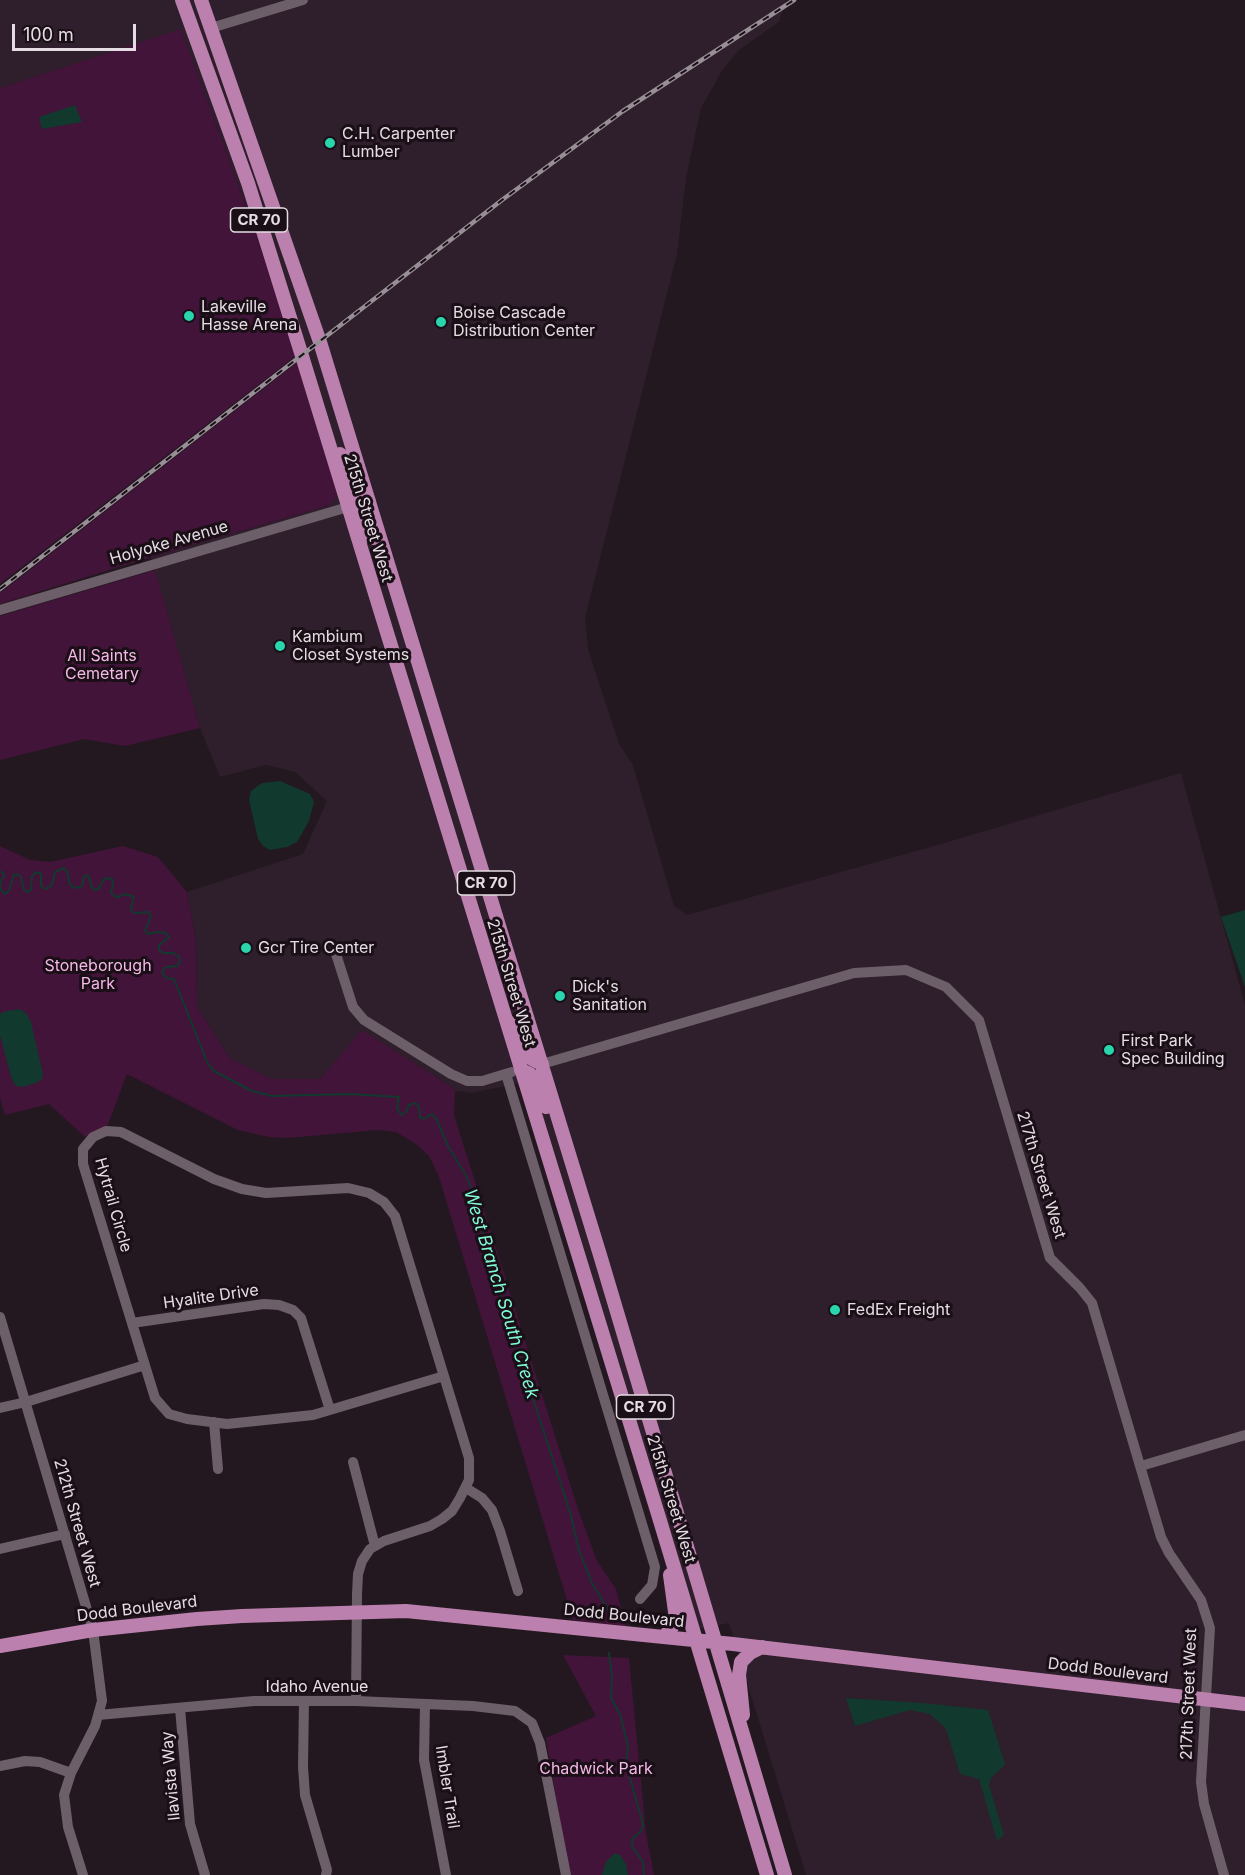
<!DOCTYPE html>
<style>
body{margin:0}
#map{position:relative;width:1245px;height:1875px;overflow:hidden;background:#231820;font-family:Inter,sans-serif}
canvas{display:block}
.scale{position:absolute;left:12px;top:24px;width:124px;height:27px;box-sizing:border-box;border:3px solid #e5dde3;border-top:0;padding-left:8px;font-size:18px;line-height:21px;white-space:nowrap;color:#e5dde3;-webkit-text-stroke:4px #1a0f17;paint-order:stroke}
</style>
<div id="map">
<canvas width="1245" height="1875"></canvas>
<div class="scale">100 m</div>
</div>
<script>
const g = document.querySelector('canvas').getContext('2d');
g.lineJoin = 'round';
function fillPath(path, color) { g.fillStyle = color; g.fill(path, 'evenodd'); }
const toPath = rows => new Path2D(rows.map(r => 'M' + r).join(''));
function trace(path, color, width, dash) { g.strokeStyle = color; g.lineWidth = width; g.lineCap = dash ? 'butt' : 'round'; g.setLineDash(dash || []); g.stroke(path); }
function write(font, color, halo, rows, align = 'center') {
  g.font = font + ' Inter,sans-serif'; g.lineWidth = 6; g.setLineDash([]); g.textBaseline = 'middle'; g.strokeStyle = halo; g.fillStyle = color; for (const [text, x, y, turn = 0] of rows) {
    g.save(); g.translate(x, y); g.rotate((+turn || 0) * Math.PI / 180); g.textAlign = isNaN(turn) ? turn : align; if (halo) g.strokeText(text, 0, 0); g.fillText(text, 0, 0); g.restore();
  }
}
fillPath(toPath([
 [0,0,786,0,779,22,739,50,723,69,701,108,686,178,677,254,585,618,588,649,619,744,633,765,674,906,687,915,941,844,1181,773,1245,1005,1245,1875,806,1875,729,1623,686,1632,519,1083,472,1093,455,1091,452,1087,362,1031,320,1079,272,1079,230,1058,197,1007,196,940,187,892,303,854,327,801,295,772,266,765,220,777,200,728,151,557,327,506,299,361,250,217,181,30,0,88]
]), '#2f1e2b');
fillPath(toPath([
 [181,29,250,217,297,355,0,584,0,88],
 [299,361,308,402,337,491,335,499,327,506,151,557,0,604,0,593],
 [155,570,200,728,125,746,84,739,0,760,0,616],
 [0,846,30,860,50,862,123,846,158,857,187,892,196,940,197,1007,230,1058,272,1079,320,1079,362,1030,452,1087,455,1091,454,1115,578,1509,597,1561,616,1589,626,1626,573,1620,439,1177,429,1156,416,1144,396,1132,377,1130,288,1138,269,1137,238,1130,127,1074,107,1127,94,1131,85,1137,49,1104,5,1115,0,1098],
 [563,1655,629,1658,646,1834,654,1875,569,1875,546,1738,596,1716]
]), '#421439');
fillPath(toPath([
 [75,105,82,122,42,129,39,117],
 [280,781,310,794,314,802,309,821,297,842,287,847,270,850,263,846,258,839,249,800,251,791,262,783],
 [1245,910,1245,987,1221,917],
 [20,1009,27,1014,31,1022,43,1074,42,1079,36,1083,22,1087,16,1086,12,1080,0,1035,0,1015,2,1012],
 [846,1698,924,1703,988,1710,1005,1764,991,1778,989,1785,1004,1835,997,1841,979,1779,960,1774,946,1729,930,1714,910,1710,855,1726],
 [615,1853,620,1855,626,1864,628,1875,602,1875,606,1862]
]), '#11392e');
trace(toPath([
 [0,871,4,874,0,885],
 [0,886,1,890,5,894,9,891,14,875,17,874,21,877,24,890,27,892,31,890,32,876,36,872,41,874,41,886,46,889,52,885,55,872,64,868,67,871,70,884,74,888,80,887,83,884,83,878,87,875,90,878,91,886,95,890,99,888,103,880,108,878,112,879,113,885,111,892,114,896,118,897,125,894,134,897,131,907,132,911,135,913,148,912,151,916,145,931,148,934,157,932,166,933,169,937,159,945,159,950,163,953,174,953,179,957,180,962,177,966,166,967,162,972,163,975,167,978,174,979,208,1064,214,1071,252,1091,272,1096,350,1094,399,1097,397,1108,401,1115,406,1112,409,1105,416,1103,419,1107,420,1117,424,1119,432,1114,437,1120,448,1146,467,1177,477,1203,482,1231,513,1338,570,1512,579,1550,592,1583,612,1616],
 [609,1653,612,1677,611,1698,620,1714,628,1746,626,1764,643,1824,641,1831,632,1839,632,1846,643,1862,644,1875]
]), '#11392e', 2);
trace(toPath([
 [211,28,303,0],
 [0,610,348,507],
 [335,951,353,1007,364,1020,451,1074,467,1081,482,1081,512,1072],
 [542,1064,854,973,906,970,946,987,979,1020,1050,1258,1080,1288,1092,1303,1161,1537,1169,1553,1201,1600,1210,1628,1201,1782,1204,1804,1224,1875],
 [506,1074,655,1567,652,1585,640,1599],
 [0,1317,93,1630,102,1701,95,1726,71,1773,64,1795,68,1827,83,1875],
 [132,1323,264,1304,279,1305,293,1310,301,1318,330,1410],
 [0,1408,26,1402,145,1365],
 [214,1422,218,1469],
 [353,1462,375,1546],
 [1141,1466,1245,1435],
 [466,1488,482,1498,492,1510,500,1531,518,1591],
 [0,1549,65,1534],
 [304,1701,303,1767,305,1795,327,1870,326,1875],
 [356,1701,357,1594,358,1574,362,1561,370,1549,384,1541,430,1526,442,1519,452,1511,460,1498,469,1480,469,1458,395,1216,384,1202,369,1193,348,1188,266,1193,242,1189,214,1179,121,1132,106,1131,93,1137,83,1149,83,1164,155,1398,169,1414,187,1419,227,1424,313,1415,444,1376],
 [425,1704,424,1760,446,1875],
 [180,1708,190,1824,205,1875],
 [98,1715,254,1701,356,1701,473,1706,515,1711,532,1723,540,1743,566,1875],
 [0,1766,25,1761,40,1762,71,1773]
]), '#6d5f69', 10);
trace(toPath([
 [182,0,248,183,302,356,658,1514,767,1875],
 [201,0,320,342,600,1255,785,1875],
 [340,454,358,495,365,500,369,501],
 [348,507,356,508,361,513,372,538],
 [515,1023,524,1047,532,1059,542,1064],
 [521,1070,530,1074,535,1081,546,1107],
 [664,1637,672,1627,676,1619,670,1575],
 [0,1646,93,1630,197,1619,242,1616,406,1611,733,1644,1245,1704],
 [743,1715,739,1675,741,1662,750,1653,762,1647]
]), '#bc80ae', 14);
const rail = toPath([
 [0,589,502,200,623,111,794,0]
]);
trace(rail, '#988f96', 4.5);
trace(rail, '#1a0f17', 2, [7]);
for (const [x, y, r, color] of [
 [330,143,6,"#29d5ad"],
 [189,316,6,"#29d5ad"],
 [441,322,6,"#29d5ad"],
 [280,646,6,"#29d5ad"],
 [246,948,6,"#29d5ad"],
 [560,996,6,"#29d5ad"],
 [1109,1050,6,"#29d5ad"],
 [835,1310,6,"#29d5ad"]
]) { const dot = new Path2D(); dot.arc(x, y, r, 0, 2 * Math.PI); g.fillStyle = color; g.fill(dot); trace(dot, '#1a0f17', 2); }
for (const [x, y, w] of [
 [259,220,57],
 [486,883,57],
 [645,1407,57]
]) { const box = new Path2D(); box.roundRect(x - w / 2, y - 12, w, 24, 4.5); g.fillStyle = '#1a0f17'; g.fill(box); trace(box, '#e5dde3', 1.5); }
write('bold 15px', '#e5dde3', null, [
 ["CR 70",259,220],
 ["CR 70",486,883],
 ["CR 70",645,1407]
]);
write('16px', '#e5dde3', '#1a0f17', [
 ["C.H. Carpenter",342,134],
 ["Lumber",342,152],
 ["Lakeville",201,307],
 ["Hasse Arena",201,325],
 ["Boise Cascade",453,313],
 ["Distribution Center",453,331],
 ["Kambium",292,637],
 ["Closet Systems",292,655],
 ["Gcr Tire Center",258,948],
 ["Dick's",572,987],
 ["Sanitation",572,1005],
 ["First Park",1121,1041],
 ["Spec Building",1121,1059],
 ["FedEx Freight",847,1310]
], 'left');
write('16px', '#e5dde3', '#1a0f17', [
 ["215th Street West",368,518,73],
 ["Holyoke Avenue",169,543,-16],
 ["215th Street West",511,983,73],
 ["217th Street West",1041,1175,73],
 ["Hytrail Circle",113,1205,74],
 ["Hyalite Drive",211,1297,-8],
 ["215th Street West",671,1499,73],
 ["212th Street West",77,1523,74],
 ["Dodd Boulevard",137,1609,-7],
 ["Dodd Boulevard",624,1616,6],
 ["Dodd Boulevard",1108,1671,7],
 ["Idaho Avenue",317,1687],
 ["217th Street West",1189,1694,-88],
 ["Ilavista Way",171,1776,-95],
 ["Imbler Trail",447,1787,81]
]);
write('16px', '#f6b8e7', '#1a0f17', [
 ["All Saints",102,656],
 ["Cemetary",102,674],
 ["Stoneborough",98,966],
 ["Park",98,984],
 ["Chadwick Park",596,1769]
]);
write('italic 18px', '#7ffad6', '#1a0f17', [
 ["West Branch South Creek",501,1294,73]
]);
</script>
